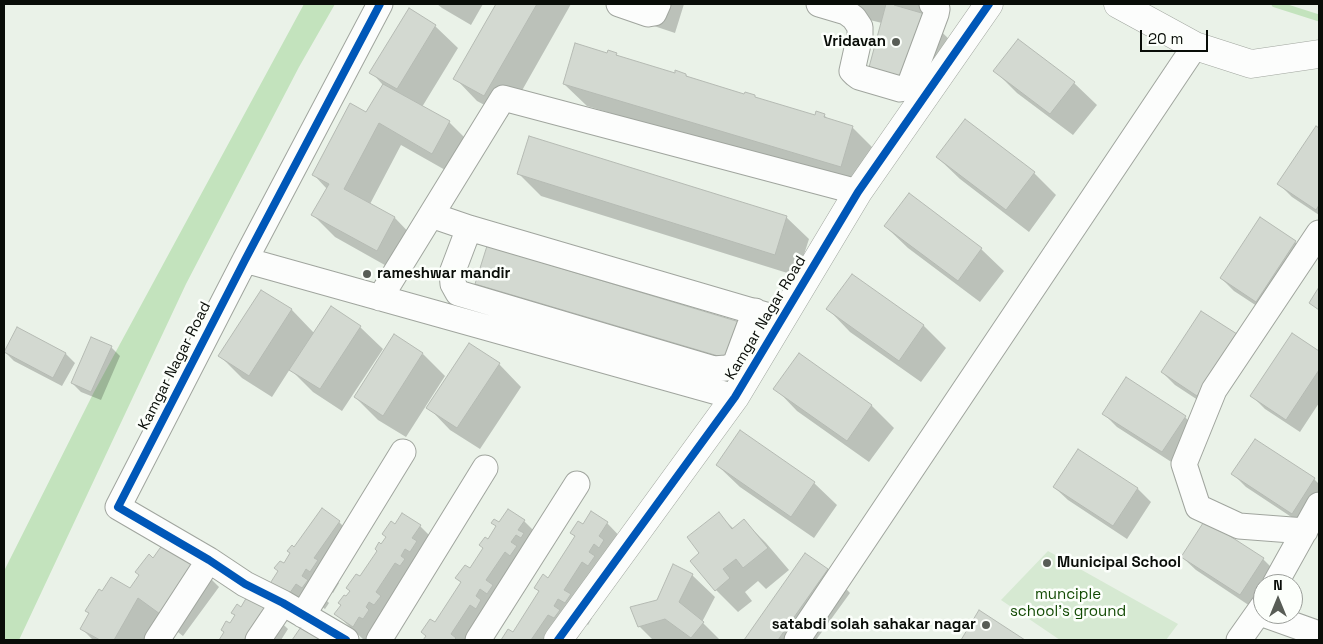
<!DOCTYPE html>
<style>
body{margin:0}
#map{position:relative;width:1323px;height:644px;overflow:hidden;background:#eaf2e8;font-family:"Space Grotesk",sans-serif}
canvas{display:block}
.frame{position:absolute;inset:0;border:5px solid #090d08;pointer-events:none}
.north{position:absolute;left:1253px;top:574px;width:50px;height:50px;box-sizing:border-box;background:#fcfffb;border:1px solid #9b9e9a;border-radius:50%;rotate:0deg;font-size:14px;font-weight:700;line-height:20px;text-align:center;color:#090d08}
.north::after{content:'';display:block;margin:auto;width:18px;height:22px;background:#585d56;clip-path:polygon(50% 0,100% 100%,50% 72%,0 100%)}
.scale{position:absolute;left:1140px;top:30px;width:68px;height:22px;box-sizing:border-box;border:2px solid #090d08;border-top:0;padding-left:6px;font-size:15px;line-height:18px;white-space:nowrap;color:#090d08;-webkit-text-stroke:4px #fcfffb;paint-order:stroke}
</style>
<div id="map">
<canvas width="1323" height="644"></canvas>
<div class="frame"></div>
<div class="north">N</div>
<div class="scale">20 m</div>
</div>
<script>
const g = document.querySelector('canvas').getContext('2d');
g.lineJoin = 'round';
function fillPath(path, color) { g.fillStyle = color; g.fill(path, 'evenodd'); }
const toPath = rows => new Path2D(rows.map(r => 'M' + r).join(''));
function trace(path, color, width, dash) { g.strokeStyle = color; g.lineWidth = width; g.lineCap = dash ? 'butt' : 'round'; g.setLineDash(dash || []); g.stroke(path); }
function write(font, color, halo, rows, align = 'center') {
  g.font = font + ' "Space Grotesk",sans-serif'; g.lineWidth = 5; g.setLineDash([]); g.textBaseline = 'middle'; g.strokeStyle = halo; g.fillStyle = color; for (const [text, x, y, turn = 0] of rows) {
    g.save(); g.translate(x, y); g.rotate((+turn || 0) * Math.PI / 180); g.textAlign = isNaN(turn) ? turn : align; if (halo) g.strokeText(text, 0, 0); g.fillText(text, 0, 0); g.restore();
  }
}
fillPath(toPath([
 [1048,551,1178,624,1166,640,1060,640,1001,600]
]), '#d6e9d2');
fillPath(toPath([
 [304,4,335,4,299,67,186,284,19,640,4,640,4,571,94,392]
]), '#c3e3bd');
fillPath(toPath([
 [437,4,483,4,471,25,442,8],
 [497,4,571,4,507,117,477,101,455,78],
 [624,4,684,4,675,33,642,22],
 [805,4,927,4,924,15,951,41,933,107,882,23],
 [435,26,458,48,422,107,449,122,471,144,454,175,401,145,370,204,395,218,417,241,399,273,335,237,313,215,327,189,313,174,367,114,383,85,371,72],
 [608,54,616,54,621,58,676,74,686,75,690,79,745,95,754,96,757,99,816,116,824,115,830,121,853,128,875,150,863,189,587,106,564,84],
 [995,71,1074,83,1097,105,1073,135,1017,93],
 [1317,127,1319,129,1319,215,1292,197,1279,184],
 [937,157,1034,173,1056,195,1029,232,960,179],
 [519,174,786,217,809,239,797,276,541,196],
 [909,195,981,249,1004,271,980,302,908,248,885,226],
 [1295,242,1308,255,1269,314,1234,291,1221,278],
 [852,276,924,326,946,348,921,382,850,332,828,309],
 [477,284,746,325,757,383,499,306],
 [262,292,292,310,314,333,360,327,383,349,342,411,313,392,290,369,272,397,242,378,220,356],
 [1202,312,1210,408,1175,385,1162,372],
 [17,329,66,354,75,363,62,386,14,361,5,352],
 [1292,335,1319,352,1319,403,1300,432,1265,409,1252,396],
 [111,347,120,356,101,400,81,392,72,383],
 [423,354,445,376,406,437,378,420,355,397],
 [799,355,872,406,894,428,869,462,797,411,775,388],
 [499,364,521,387,480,449,450,430,428,407],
 [1127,379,1185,417,1198,431,1176,465,1117,427,1104,414],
 [741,432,814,483,837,505,814,538,740,487,717,465],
 [1078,450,1138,489,1151,502,1127,539,1068,500,1054,487],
 [1233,474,1314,479,1319,484,1319,505,1305,526,1246,487],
 [718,514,734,529,744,521,766,543,789,570,766,589,758,581,745,592,752,601,738,612,716,590,701,553],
 [524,521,546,543,541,552,546,557,544,559,533,564,538,569,533,577,527,574,509,602,514,608,510,615,502,610,483,640,424,640,462,583,457,578,470,570,497,527,493,523,500,524],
 [1205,521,1263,559,1276,572,1263,584,1263,593,1253,608,1196,570,1182,557],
 [339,522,361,544,336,580,339,583,333,593,329,590,324,598,329,603,325,609,319,605,293,607,284,565,295,549],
 [607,523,629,546,586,612,592,618,588,625,581,620,576,628,581,633,576,640,571,636,568,640,502,640,508,631,513,634,540,592,535,588,548,579,576,537,571,533,583,526],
 [395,525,420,526,442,548,381,640,364,640,336,614],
 [806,555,828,570,850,593,816,640,746,640],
 [153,559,197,565,219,587,183,636,161,619,149,640,93,640,82,629,103,593,130,590],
 [692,575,715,597,702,622,720,640,653,640,639,626,658,601],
 [265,607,288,629,281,640,220,640,236,616,232,613,241,608],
 [980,612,1023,640,962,640]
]), '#0003');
trace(toPath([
 [1275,4,1319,18]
]), '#c3e3bd', 7);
const building = toPath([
 [496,4,537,4,484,96,453,79,496,4],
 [884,4,894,4,894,5,925,14,906,81,868,71,886,4,884,4],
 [409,8,436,25,397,89,369,73,409,8],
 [1018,39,1075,82,1050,114,993,71,1018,39],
 [575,43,607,53,608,50,617,53,616,55,675,73,675,70,686,74,686,76,744,94,745,92,755,95,755,97,815,115,816,111,825,114,824,117,853,126,841,167,563,84,575,43],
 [383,84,450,121,432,154,379,123,344,189,395,217,377,251,311,215,329,184,312,175,350,103,366,112,383,84],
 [965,119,1035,172,1006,210,936,157,965,119],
 [1316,126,1319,128,1319,205,1316,210,1277,184,1316,126],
 [529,136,787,216,775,255,517,174,529,136],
 [909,193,982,248,958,281,884,226,909,193],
 [1260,217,1296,241,1256,302,1220,278,1260,217],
 [487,246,746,324,735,361,475,284,487,246],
 [852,274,924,325,899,361,826,309,852,274],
 [1319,287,1319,310,1309,303,1319,287],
 [261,290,292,309,249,376,218,356,261,290],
 [331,306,361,326,320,389,289,370,331,306],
 [1201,311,1237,334,1197,396,1161,372,1201,311],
 [17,327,66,353,53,378,4,352,17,327],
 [1292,333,1319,351,1319,370,1286,420,1250,396,1292,333],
 [394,334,423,353,383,416,354,397,394,334],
 [91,337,112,346,91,392,71,383,91,337],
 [469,343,500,363,457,428,426,408,469,343],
 [799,353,872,405,847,441,773,389,799,353],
 [1126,377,1186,416,1162,452,1102,414,1126,377],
 [740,430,815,482,791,517,716,465,740,430],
 [1255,439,1315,478,1292,514,1231,474,1255,439],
 [1078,449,1138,488,1113,526,1053,487,1078,449],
 [322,508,340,521,314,558,318,560,310,572,306,569,302,576,308,580,302,588,296,584,287,597,269,585,278,571,274,568,280,561,284,563,290,553,287,551,292,545,294,547,322,508],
 [508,509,525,520,518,530,524,533,521,538,516,535,511,542,517,546,510,556,505,552,486,580,493,585,487,594,480,589,476,596,481,600,476,609,470,605,451,634,456,638,454,640,423,640,426,636,421,632,430,619,435,622,461,582,455,578,465,565,470,568,483,548,479,545,485,537,488,539,496,526,491,523,494,519,499,522,508,509],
 [591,511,608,522,599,536,604,540,599,548,594,544,589,552,595,556,588,566,582,562,564,590,571,594,565,603,558,599,554,606,560,610,554,618,548,615,531,640,501,640,508,629,513,632,539,591,534,588,543,574,548,578,575,536,570,533,578,521,583,524,591,511],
 [719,512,732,529,744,519,768,548,743,568,736,559,723,569,730,578,715,591,690,561,699,553,687,537,719,512],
 [402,513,421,525,412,538,417,541,410,552,405,549,401,556,405,559,400,566,395,563,376,592,381,596,374,605,369,602,366,607,369,610,363,619,359,617,353,627,334,614,341,605,338,603,344,595,346,596,350,591,346,588,356,574,360,576,377,551,375,549,379,542,381,544,386,537,382,534,391,521,395,524,402,513],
 [1205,520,1264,558,1240,595,1181,557,1205,520],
 [165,541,197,564,160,614,138,598,114,640,100,640,80,629,89,613,85,611,99,589,102,591,111,577,130,588,139,575,135,572,149,554,153,558,165,541],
 [805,553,828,569,778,640,744,640,805,553],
 [673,564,693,574,679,602,704,622,691,638,665,619,638,627,630,607,657,600,673,564],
 [248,595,266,606,250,640,219,640,224,632,221,630,226,621,230,623,235,615,231,613,237,604,241,607,248,595],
 [979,610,1025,640,961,640,979,610],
 [301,627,318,638,317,640,292,640,301,627]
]);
fillPath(building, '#d3d9d1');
trace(building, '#b5bab3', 1);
const street = toPath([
 [619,4,648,14,654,13,658,4],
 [819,4,846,12,854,18,860,27,860,35,852,71,855,74,859,77,900,89,907,88,910,84,936,14,937,9,932,4],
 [431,215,469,228,769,316],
 [469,228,452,273,453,284,458,293,714,369,726,368,735,365,755,311],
 [245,260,735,397],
 [380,298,503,98,858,192],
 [1305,531,1239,526,1198,507,1184,464,1214,390,1319,233],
 [1275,584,1319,505],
 [1263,614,1319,634],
 [303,615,403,452],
 [157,640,209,560],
 [258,640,283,603],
 [346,640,283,603,245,584,209,560,118,507,245,260,380,4],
 [379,640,485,468],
 [478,640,577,484],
 [797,640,1195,46],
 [1239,640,1263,606]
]);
const secondary = toPath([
 [1118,4,1195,46,1251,64,1319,54],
 [558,640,735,397,858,192,989,4]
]);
trace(street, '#a0a59e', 27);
trace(secondary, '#a0a59e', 29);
trace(street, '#fcfdfc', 25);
trace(secondary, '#fcfdfc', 28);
trace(toPath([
 [346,640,283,603,245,584,209,560,118,507,245,260,380,4],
 [558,640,735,397,858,192,989,4]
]), '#0057b8', 8);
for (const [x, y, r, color] of [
 [896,42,5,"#585d56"],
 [367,274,5,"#585d56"],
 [1047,563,5,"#585d56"],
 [986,625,5,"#585d56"]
]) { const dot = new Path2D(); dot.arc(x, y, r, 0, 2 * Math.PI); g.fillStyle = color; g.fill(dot); trace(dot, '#fcfffb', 2); }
write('bold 15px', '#090d08', '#fcfffb', [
 ["Vridavan",886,42],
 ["rameshwar mandir",377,274,"left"],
 ["Municipal School",1057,563,"left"],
 ["satabdi solah sahakar nagar",976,625]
], 'right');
write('15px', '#090d08', '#fcfffb', [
 ["Kamgar Nagar Road",766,318,-59],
 ["Kamgar Nagar Road",175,366,-63]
]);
write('15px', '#114902', '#fcfffb', [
 ["munciple",1068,595],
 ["school's ground",1068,612]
]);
</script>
